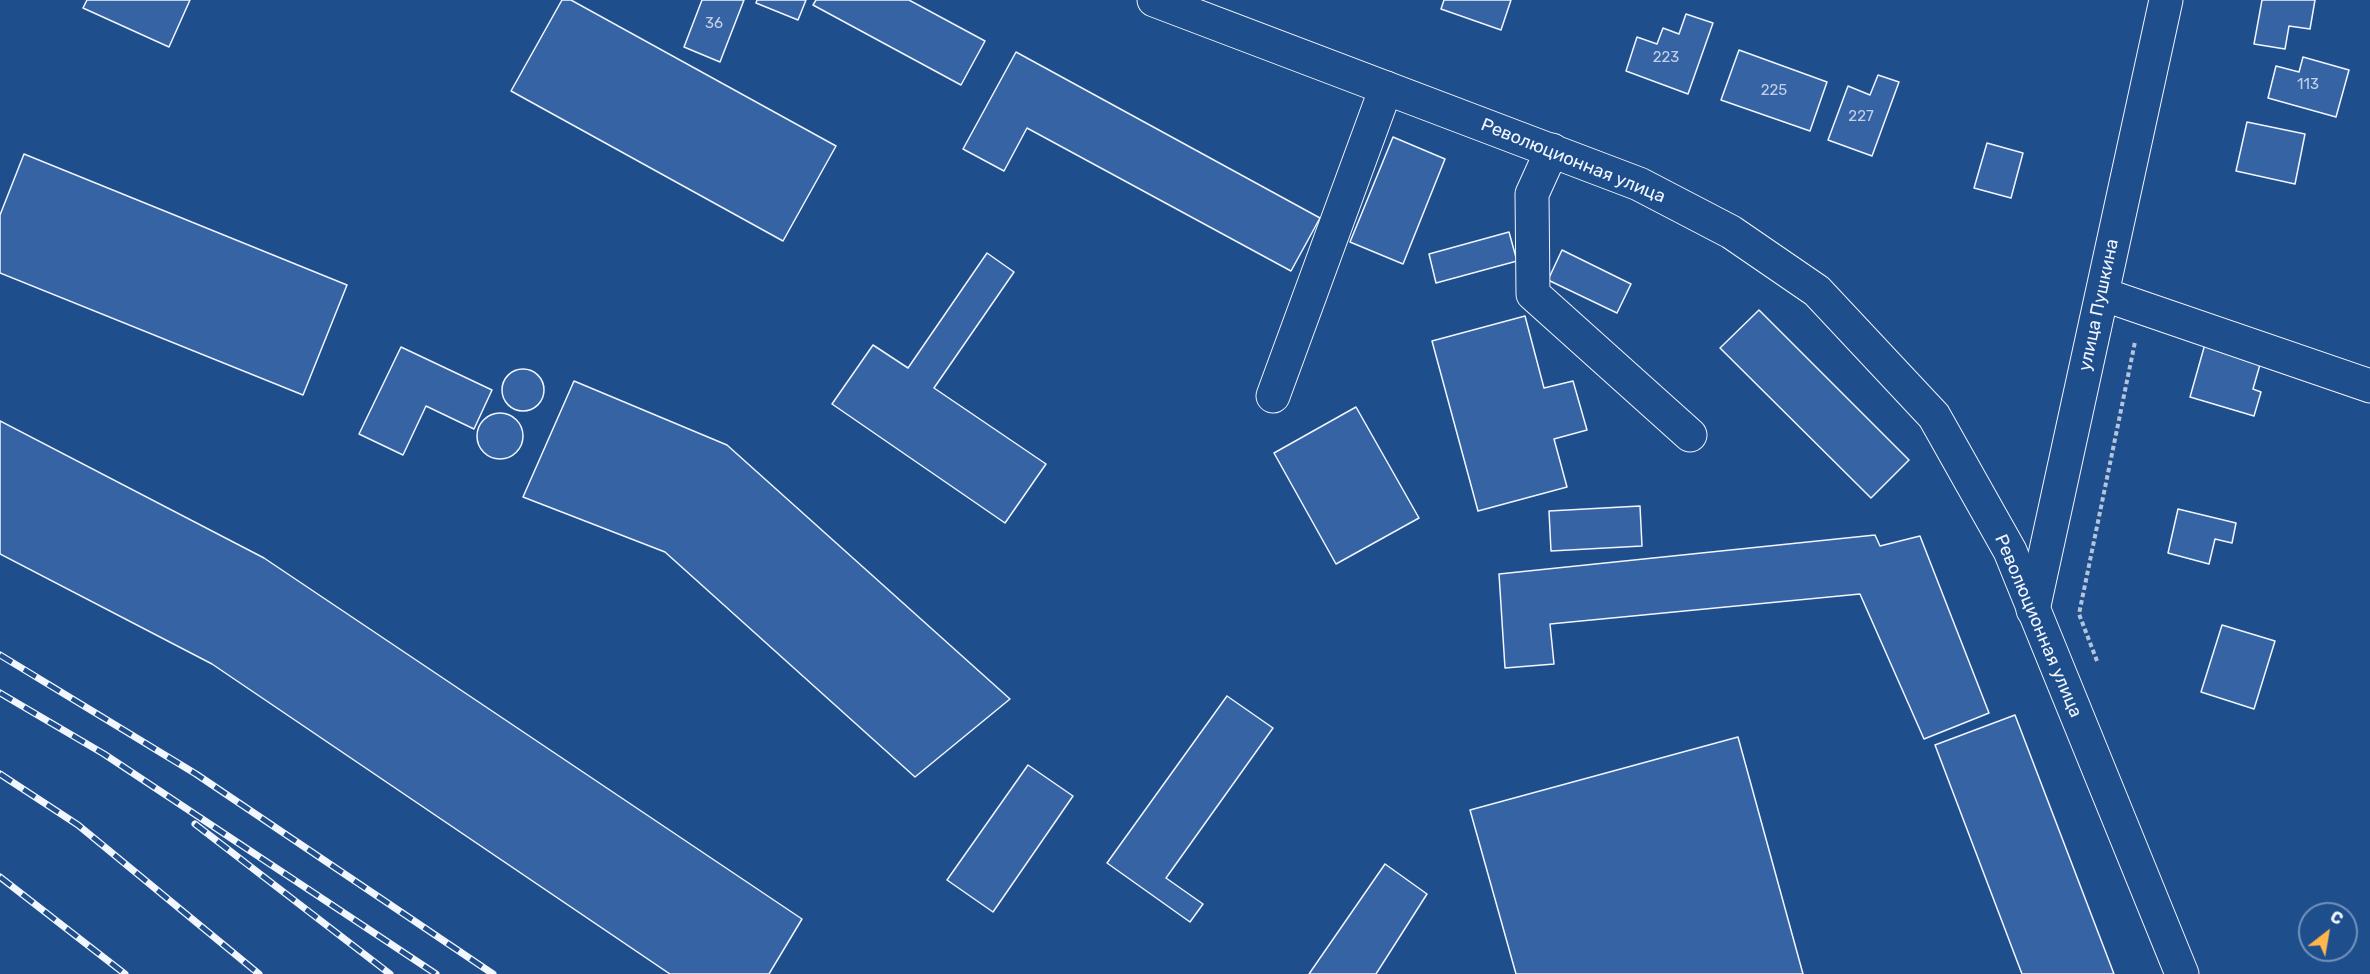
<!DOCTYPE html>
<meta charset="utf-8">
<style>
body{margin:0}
#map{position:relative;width:2370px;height:974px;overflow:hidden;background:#1f4e8c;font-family:Rubik,sans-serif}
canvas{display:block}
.north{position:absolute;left:2298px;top:902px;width:60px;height:60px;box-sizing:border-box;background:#1f4e8c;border:2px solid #7391ba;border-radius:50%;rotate:31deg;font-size:16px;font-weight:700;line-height:24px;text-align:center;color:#f2f6ff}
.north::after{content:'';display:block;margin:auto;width:21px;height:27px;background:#ffb74d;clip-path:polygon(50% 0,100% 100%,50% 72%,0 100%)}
</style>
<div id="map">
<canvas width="2370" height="974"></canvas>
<div class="north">С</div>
</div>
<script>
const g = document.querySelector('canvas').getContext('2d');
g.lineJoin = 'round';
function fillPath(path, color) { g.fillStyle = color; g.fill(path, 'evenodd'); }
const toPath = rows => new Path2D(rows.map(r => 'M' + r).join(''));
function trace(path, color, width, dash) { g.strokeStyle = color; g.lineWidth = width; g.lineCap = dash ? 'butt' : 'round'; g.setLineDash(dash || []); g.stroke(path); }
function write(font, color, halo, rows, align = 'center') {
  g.font = font + ' Rubik,sans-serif'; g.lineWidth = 4.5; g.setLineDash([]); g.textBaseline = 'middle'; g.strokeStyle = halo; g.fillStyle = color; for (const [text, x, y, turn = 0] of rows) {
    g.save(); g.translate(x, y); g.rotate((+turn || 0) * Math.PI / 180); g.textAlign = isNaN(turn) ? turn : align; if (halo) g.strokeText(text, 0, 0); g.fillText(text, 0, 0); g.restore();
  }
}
const building = toPath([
 [87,0,190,0,169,47,83,8,87,0],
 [562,0,571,0,836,146,783,241,511,91,562,0],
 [702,0,744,0,720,62,684,47,702,0],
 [757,0,806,0,798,20,756,3,757,0],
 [816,0,909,0,985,41,961,85,813,5,816,0],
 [1444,0,1511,0,1501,30,1441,9,1444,0],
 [2262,0,2315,0,2310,29,2289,26,2285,49,2254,44,2262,0],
 [1686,14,1713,23,1688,94,1626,71,1637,37,1657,44,1663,28,1679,34,1686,14],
 [1739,50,1827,82,1810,131,1721,100,1739,50],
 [1016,52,1320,218,1291,271,1027,128,1004,171,963,149,1016,52],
 [2303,57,2349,70,2336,117,2268,98,2276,66,2299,72,2303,57],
 [1878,75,1899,82,1872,156,1828,140,1848,86,1870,95,1878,75],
 [2247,122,2305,134,2295,184,2236,171,2247,122],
 [1393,137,1445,159,1403,264,1350,242,1393,137],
 [1987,143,2023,153,2011,198,1974,188,1987,143],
 [24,154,347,285,303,395,0,273,0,215,24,154],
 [1509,232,1517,261,1436,283,1429,254,1509,232],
 [1562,250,1631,284,1617,313,1548,280,1562,250],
 [987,253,1014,272,934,388,1046,464,1005,523,832,404,873,345,908,368,987,253],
 [1759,310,1909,460,1871,498,1720,348,1759,310],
 [1525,316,1544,388,1573,381,1587,430,1554,439,1567,487,1478,511,1432,341,1525,316],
 [2205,344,2261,361,2253,389,2261,392,2254,416,2190,397,2205,344],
 [401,347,492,390,474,429,426,406,403,455,359,434,401,347],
 '502 390a21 21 0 1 1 42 0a21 21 0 1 1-42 0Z',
 [574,381,727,445,1010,699,915,777,665,552,523,497,574,381],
 [1356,407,1419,518,1336,564,1274,453,1356,407],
 '477 436a23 23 0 1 1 46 0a23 23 0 1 1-46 0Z',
 [0,421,264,558,802,919,769,974,670,974,212,664,0,554,0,421],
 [1640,506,1642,546,1551,551,1549,511,1640,506],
 [2178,509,2236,523,2232,543,2215,539,2209,564,2168,553,2178,509],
 [1875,535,1880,546,1920,536,1989,713,1924,739,1860,594,1550,624,1554,664,1505,668,1499,574,1875,535],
 [2222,625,2275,641,2254,709,2201,692,2222,625],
 [1227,696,1273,728,1166,878,1203,904,1190,922,1107,863,1227,696],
 [2015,715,2114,974,2022,974,1935,745,2015,715],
 [1738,737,1803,974,1516,974,1470,810,1738,737],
 [1028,765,1073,796,993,912,947,880,1028,765],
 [1385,864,1427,894,1376,974,1309,974,1385,864]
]);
fillPath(building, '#3563a3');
trace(building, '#f2f6ff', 1.5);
const minor = toPath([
 [1552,150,1532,194,1533,294,1690,435],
 [2102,294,2370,386],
 [1273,396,1386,88],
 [2033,610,2166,0]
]);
const major = toPath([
 [1154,0,1639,184,1731,232,1817,291,1934,416,2010,551,2182,974]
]);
trace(minor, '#f2f6ff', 35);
trace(major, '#f2f6ff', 35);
trace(toPath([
 [2097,661,2079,614,2135,342]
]), '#b3c4dc', 4, [4.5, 3]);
trace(minor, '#1f4e8c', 33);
trace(major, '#1f4e8c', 33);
const rail = toPath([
 [0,655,196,774,493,974],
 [0,693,104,754,436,974],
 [0,774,78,825,259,974],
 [195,824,390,974],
 [0,877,125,974]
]);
trace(rail, '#f2f6ff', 7);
trace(rail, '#1f4e8c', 4.5, [14]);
write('15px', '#c3d1e8', null, [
 ["36",714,24],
 ["223",1666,58],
 ["113",2308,85],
 ["225",1774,91],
 ["227",1861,117]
]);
write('18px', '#f2f6ff', '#1f4e8c', [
 ["Революционная улица",1573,161,22],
 ["улица Пушкина",2099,305,-78],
 ["Революционная улица",2038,626,67]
]);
</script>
